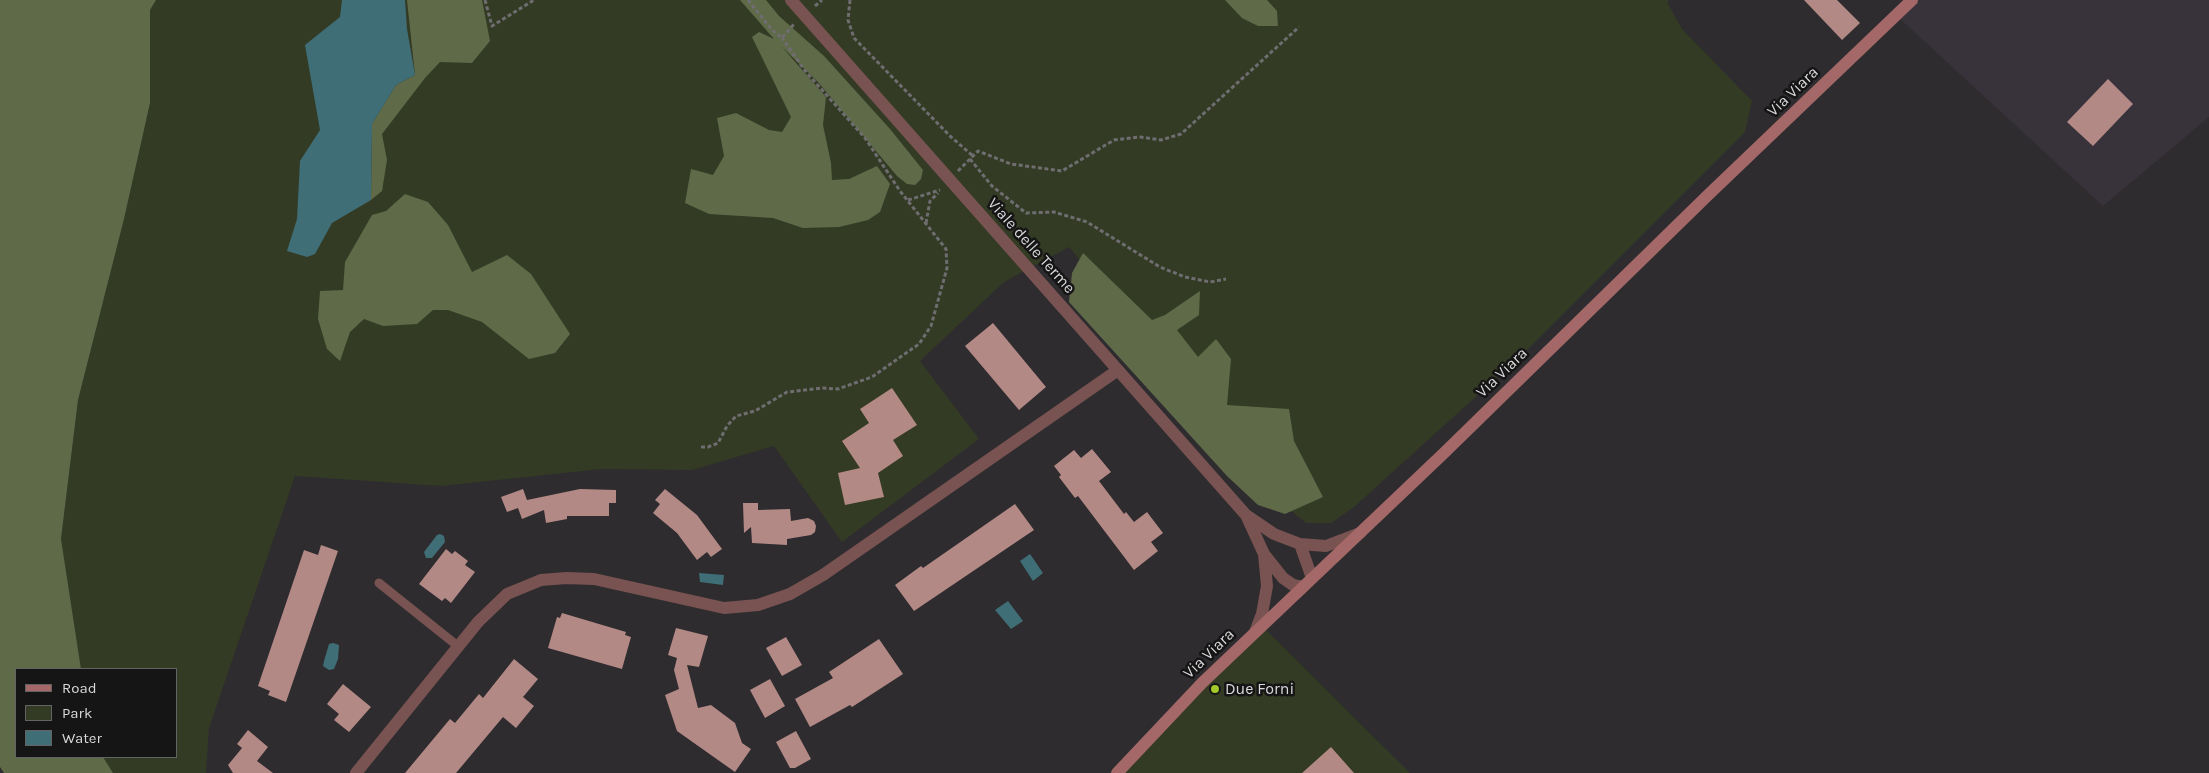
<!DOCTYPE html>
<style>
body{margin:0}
#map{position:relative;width:2209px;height:773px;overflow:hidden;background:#2e2c2f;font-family:Karla,sans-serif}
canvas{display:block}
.legend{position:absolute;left:15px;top:668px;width:162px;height:90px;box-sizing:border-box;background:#161516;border:1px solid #646364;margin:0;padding:6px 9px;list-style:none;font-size:15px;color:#d8d7d9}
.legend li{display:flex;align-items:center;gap:10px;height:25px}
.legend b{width:25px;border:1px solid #646364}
</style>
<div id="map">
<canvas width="2209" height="773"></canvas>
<ul class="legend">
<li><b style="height:6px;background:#a36867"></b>Road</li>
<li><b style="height:14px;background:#333b24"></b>Park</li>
<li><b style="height:14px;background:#406e77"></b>Water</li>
</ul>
</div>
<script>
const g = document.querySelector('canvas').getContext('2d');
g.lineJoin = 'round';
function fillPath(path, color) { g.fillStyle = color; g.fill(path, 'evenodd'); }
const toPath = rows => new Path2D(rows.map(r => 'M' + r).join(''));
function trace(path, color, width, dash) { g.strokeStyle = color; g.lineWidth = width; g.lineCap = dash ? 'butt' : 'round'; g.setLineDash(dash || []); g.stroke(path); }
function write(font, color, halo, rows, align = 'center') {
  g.font = font + ' Karla,sans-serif'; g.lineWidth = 5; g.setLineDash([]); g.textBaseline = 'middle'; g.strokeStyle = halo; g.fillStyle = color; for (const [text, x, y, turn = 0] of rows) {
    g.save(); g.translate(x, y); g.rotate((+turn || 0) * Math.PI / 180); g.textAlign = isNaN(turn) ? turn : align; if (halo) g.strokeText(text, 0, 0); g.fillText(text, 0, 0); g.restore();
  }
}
fillPath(toPath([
 [1911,0,2209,0,2209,117,2103,206,1896,15]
]), '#38333b');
fillPath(toPath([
 [156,0,1669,0,1667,2,1682,29,1752,101,1745,132,1523,354,1354,507,1331,523,1306,523,1270,494,1069,247,1004,282,920,361,979,439,842,542,774,446,692,470,602,469,441,486,295,476,209,728,206,773,113,773,103,757,176,757,176,669,81,669,61,540,78,400,124,219,150,103,150,10],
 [1266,630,1410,773,1115,773]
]), '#333b24');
fillPath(toPath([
 [0,0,156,0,150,10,150,103,124,219,78,400,61,539,81,669,16,669,16,757,103,757,113,773,4,773,0,767],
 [407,0,482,0,490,41,472,63,440,62,425,78,382,134,387,160,382,191,371,200,372,124,396,85,415,75],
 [740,0,766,0,779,16,824,56,890,129,923,170,921,179,915,185,907,184,897,176,818,82,782,47,826,97,823,125,831,163,832,180,849,179,877,166,890,184,880,212,868,220,839,227,803,228,773,218,709,214,685,203,691,169,713,175,724,156,717,118,736,113,769,130,782,132,791,117,752,37,759,32,774,39],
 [1225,0,1267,0,1277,11,1278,26,1258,26,1242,18],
 [405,194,428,202,448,225,472,272,507,255,531,274,570,334,555,353,529,359,482,322,448,310,433,310,417,324,383,326,364,319,350,332,340,361,327,349,318,319,320,291,343,290,345,262,372,215,386,211],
 [1083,253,1152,320,1165,315,1200,291,1199,315,1177,330,1198,357,1216,339,1231,359,1227,405,1289,409,1294,441,1323,497,1285,514,1258,505,1227,476,1069,302,1072,273]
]), '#5f6a49');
fillPath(toPath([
 [342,0,405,0,407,29,415,75,396,85,372,124,371,200,332,223,315,254,307,257,287,251,297,219,300,161,320,130,305,45,340,17],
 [440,534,444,536,445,542,432,558,426,558,424,552,437,535],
 [1030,554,1043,573,1033,581,1020,561],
 [699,573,724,575,723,585,700,582],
 [1008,601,1023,621,1011,629,995,610],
 [333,643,339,645,338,659,334,669,329,670,323,666,324,661,329,644]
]), '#406e77');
fillPath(toPath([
 [1804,0,1837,0,1860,23,1842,40],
 [2108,79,2133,104,2093,146,2067,122],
 [993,323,1046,387,1019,410,965,346],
 [892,388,917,425,893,440,903,456,878,473,884,497,845,505,838,473,860,468,842,441,869,423,860,409],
 [1092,449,1111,472,1099,481,1124,514,1126,512,1134,522,1147,512,1163,533,1151,542,1158,551,1134,570,1078,496,1075,498,1059,477,1061,475,1054,466,1074,450,1081,458],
 [523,489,527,500,580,489,616,490,616,503,609,503,609,516,567,516,567,519,546,523,544,510,522,519,518,508,507,512,501,497],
 [665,489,697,515,722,549,711,557,707,552,697,560,677,533,653,513,660,504,655,500],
 [743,503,758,503,758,510,790,509,791,521,808,518,814,521,816,526,815,532,811,535,787,539,787,545,752,543,751,527,744,533],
 [1015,504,1034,530,914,611,895,585,921,566,923,568],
 [321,545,338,551,286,702,268,695,270,691,258,686,304,550,318,555],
 [446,549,452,554,455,551,468,561,465,565,475,572,451,603,445,598,442,601,419,584],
 [562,613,626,632,625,635,631,637,622,669,548,648,557,617,560,618],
 [676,628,708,636,699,667,687,665,698,708,711,705,735,723,742,743,751,749,735,772,677,731,665,695,679,689,674,670,677,658,668,655],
 [786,637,802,665,782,676,766,648],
 [879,639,903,674,852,707,850,705,810,727,795,699,833,678,829,672],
 [514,659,538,679,523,697,534,706,516,728,503,717,456,773,405,773,450,719,455,723,479,694,483,698],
 [770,679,785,706,765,718,750,690],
 [343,684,371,707,349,732,334,720,339,714,327,704],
 [248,730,268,747,257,761,273,773,233,773,228,765,242,748,237,744],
 [796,731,811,759,795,768,790,768,776,742],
 [1331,747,1354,773,1302,773]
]), '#b38986');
trace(toPath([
 [485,0,492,26,534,0],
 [748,0,772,30,782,38,795,23],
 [850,0,848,20,854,38,950,136,973,156],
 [815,6,822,0],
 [970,159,992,186,1026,213,1054,212,1087,222,1160,267,1185,277,1210,282,1226,279],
 [958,171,978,151,1011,164,1062,171,1114,140,1140,137,1161,140,1181,134,1299,27],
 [908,200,940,190],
 [926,223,930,201,938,193],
 [701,447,708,447,718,443,727,426,736,416,755,411,787,392,823,388,838,389,872,377,919,344,931,326,947,268,946,249,900,191,865,138,806,72,782,38]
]), '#6f6d70', 3, [4, 2.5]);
trace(toPath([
 [379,583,459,647]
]), '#795352', 9);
trace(toPath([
 [791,0,1246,515,1274,534,1300,544,1326,546,1360,533],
 [1246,515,1264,554,1283,578,1293,585,1303,587],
 [1300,544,1312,578],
 [1255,632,1262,614,1267,586,1264,554],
 [356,773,478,622,507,594,541,580,566,578,594,579,724,608,758,605,790,594,823,575,1118,370]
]), '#795352', 12);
trace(toPath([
 [1117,773,1202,683,1444,453,1706,197,1912,0]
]), '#a36867', 12);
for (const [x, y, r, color] of [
 [1215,689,5,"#a2c929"]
]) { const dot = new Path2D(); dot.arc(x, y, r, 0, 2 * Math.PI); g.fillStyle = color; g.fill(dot); trace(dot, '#161516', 2); }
write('16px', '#d8d7d9', '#161516', [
 ["Via Viara",1793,92,-44],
 ["Viale delle Terme",1031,246,48],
 ["Via Viara",1502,373,-44],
 ["Via Viara",1209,654,-44]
]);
write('16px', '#d8d7d9', '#161516', [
 ["Due Forni",1225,689]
], 'left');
</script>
